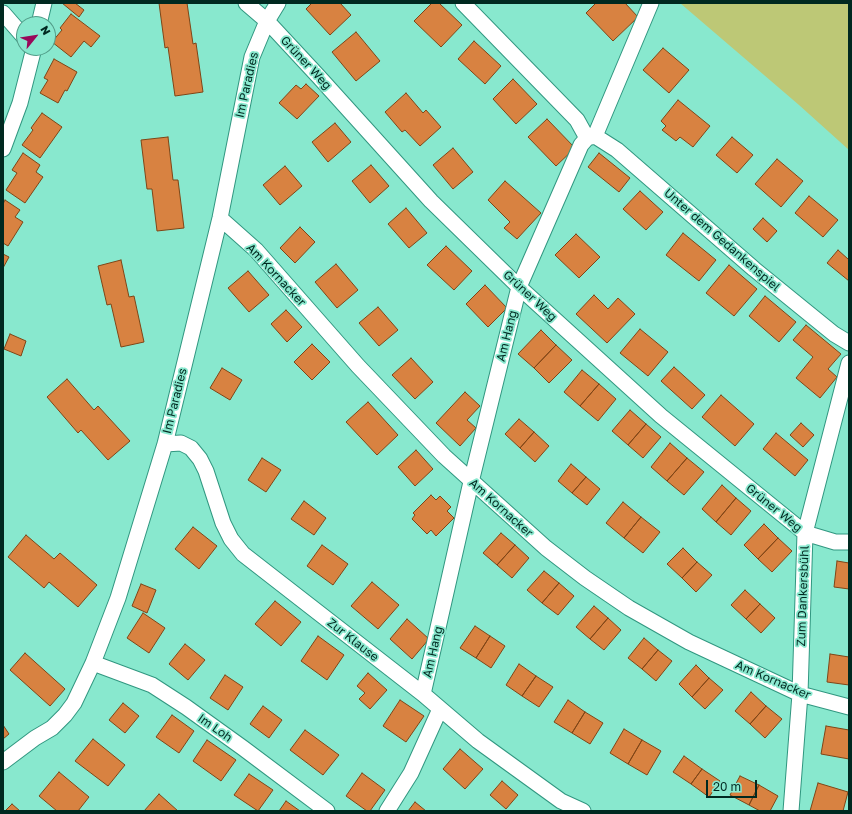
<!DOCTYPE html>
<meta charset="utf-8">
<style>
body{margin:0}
#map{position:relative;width:852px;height:814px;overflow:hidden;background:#88e8ce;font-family:"Golos Text",sans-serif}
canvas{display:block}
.frame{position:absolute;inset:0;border:4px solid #002920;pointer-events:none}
.north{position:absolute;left:16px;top:16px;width:40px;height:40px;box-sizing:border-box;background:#88e8ce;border:1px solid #529c88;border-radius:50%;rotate:60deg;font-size:11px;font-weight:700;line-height:16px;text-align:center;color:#002920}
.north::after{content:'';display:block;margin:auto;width:14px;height:18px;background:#99095a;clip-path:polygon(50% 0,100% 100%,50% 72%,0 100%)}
.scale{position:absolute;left:706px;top:780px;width:51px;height:18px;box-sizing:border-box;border:2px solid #002920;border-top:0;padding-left:5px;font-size:12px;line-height:14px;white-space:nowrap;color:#002920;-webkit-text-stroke:3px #88e8ce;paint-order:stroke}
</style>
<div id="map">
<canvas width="852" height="814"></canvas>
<div class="frame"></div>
<div class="north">N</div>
<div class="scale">20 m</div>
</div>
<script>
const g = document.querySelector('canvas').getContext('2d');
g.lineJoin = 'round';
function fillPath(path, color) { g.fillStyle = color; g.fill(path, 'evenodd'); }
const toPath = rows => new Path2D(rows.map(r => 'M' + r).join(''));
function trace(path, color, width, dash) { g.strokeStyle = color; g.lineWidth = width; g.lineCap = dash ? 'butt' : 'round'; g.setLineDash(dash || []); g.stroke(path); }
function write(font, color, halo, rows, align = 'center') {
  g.font = font + ' "Golos Text",sans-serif'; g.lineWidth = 3.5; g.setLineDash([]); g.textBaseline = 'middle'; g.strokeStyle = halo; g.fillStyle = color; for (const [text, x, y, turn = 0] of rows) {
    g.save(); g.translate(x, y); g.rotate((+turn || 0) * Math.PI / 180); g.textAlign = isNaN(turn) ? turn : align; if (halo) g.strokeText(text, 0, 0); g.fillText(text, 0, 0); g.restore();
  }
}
fillPath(toPath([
 [680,3,849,3,849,150,799,105]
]), '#bdc876');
const building = toPath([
 [62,3,75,3,84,10,79,17,62,3],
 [159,3,187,3,193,44,196,43,203,92,175,96,168,47,165,48,159,3],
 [312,3,340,3,351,15,330,35,306,9,312,3],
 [432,3,439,3,462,25,441,47,414,21,432,3],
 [596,3,625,3,638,17,613,41,586,13,596,3],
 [71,14,100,36,91,47,84,41,71,57,52,42,62,30,60,28,71,14],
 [356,32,380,61,356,81,332,52,356,32],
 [474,41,501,66,485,84,458,59,474,41],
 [663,48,689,70,669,93,643,70,663,48],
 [54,59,77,72,67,91,65,90,58,103,40,93,48,80,44,78,54,59],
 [513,79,537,104,516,124,493,99,513,79],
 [306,84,319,96,297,119,279,103,296,85,301,89,306,84],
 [406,93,423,113,426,110,441,127,420,146,405,130,402,132,385,112,406,93],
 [678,100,710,126,693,147,680,137,676,141,662,130,666,126,661,121,678,100],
 [42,113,62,127,40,158,22,145,33,130,31,128,42,113],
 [547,119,575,148,556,166,528,137,547,119],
 [335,123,351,142,328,162,312,142,335,123],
 [168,137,173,180,178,180,184,228,157,231,152,189,147,189,141,140,168,137],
 [732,137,753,155,737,173,716,155,732,137],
 [453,148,473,172,453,189,433,165,453,148],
 [23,153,40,165,36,172,43,177,25,203,6,190,17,173,12,170,23,153],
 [599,153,630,178,619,192,588,167,599,153],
 [777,159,803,181,781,207,755,184,777,159],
 [371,165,389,186,370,203,352,181,371,165],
 [285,166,302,186,280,205,263,185,285,166],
 [505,181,541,213,517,239,504,228,510,222,488,200,505,181],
 [640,191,663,212,646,230,623,209,640,191],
 [809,196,838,220,823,237,795,213,809,196],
 [5,200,20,210,15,217,23,222,8,246,3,243,3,204,5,200],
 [406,208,427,233,409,248,388,224,406,208],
 [763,218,777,231,767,242,753,229,763,218],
 [300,227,315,242,295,263,280,248,300,227],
 [683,233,716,260,699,281,666,255,683,233],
 [576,234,600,257,579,278,555,255,576,234],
 [446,246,472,271,454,290,427,265,446,246],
 [838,250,848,259,849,258,849,281,827,263,838,250],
 [3,254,9,257,3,268,3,254],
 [121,260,129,297,134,296,144,342,121,347,111,304,107,305,98,266,121,260],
 [336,264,358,290,337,308,315,282,336,264],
 [729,265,757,289,734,316,706,293,729,265],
 [248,271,269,295,249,312,228,288,248,271],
 [485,285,507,308,488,327,466,304,485,285],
 [594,295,608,309,618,298,635,314,607,343,576,314,594,295],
 [765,296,796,322,779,342,749,316,765,296],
 [378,307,398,330,379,346,359,323,378,307],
 [286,310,302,327,287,342,271,324,286,310],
 [806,325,841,354,828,369,837,377,820,398,796,378,813,357,793,340,806,325],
 [640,329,668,352,648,376,620,353,640,329],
 [541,330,556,345,534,368,518,354,541,330],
 [10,334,26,341,21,356,4,349,10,334],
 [312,344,330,362,312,380,294,362,312,344],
 [556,345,572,360,549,383,534,368,556,345],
 [411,358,433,382,415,399,392,375,411,358],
 [674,367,705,395,692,409,661,381,674,367],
 [222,368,242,380,230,400,210,388,222,368],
 [582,370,599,384,580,406,564,392,582,370],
 [67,379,94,410,98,406,130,441,108,460,81,430,78,433,47,397,67,379],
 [599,384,616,399,598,421,580,406,599,384],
 [465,392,480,406,467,420,476,428,460,446,436,423,465,392],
 [721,395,754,424,735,446,702,417,721,395],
 [368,402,398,435,377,455,346,422,368,402],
 [630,410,646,424,628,445,612,431,630,410],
 [519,419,534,432,520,448,505,434,519,419],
 [801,423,814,435,803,447,790,435,801,423],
 [646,424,661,437,643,458,628,445,646,424],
 [534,432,549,446,535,462,520,448,534,432],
 [776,433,808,460,795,476,763,449,776,433],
 [670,443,687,458,667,481,651,467,670,443],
 [416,450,433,469,415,486,398,467,416,450],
 [262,458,281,470,266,492,248,480,262,458],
 [687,458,704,472,684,495,667,481,687,458],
 [571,464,586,477,572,493,558,481,571,464],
 [586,477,600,489,587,505,572,493,586,477],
 [722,485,736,498,716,522,702,509,722,485],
 [431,495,436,500,440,496,451,507,447,511,454,518,436,536,431,530,427,534,412,519,415,515,413,513,431,495],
 [736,498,751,511,731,535,716,522,736,498],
 [304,501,326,518,314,535,291,519,304,501],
 [623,502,641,517,624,538,606,523,623,502],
 [641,517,660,532,643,553,624,538,641,517],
 [764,524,778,538,758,559,744,545,764,524],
 [193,527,217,546,199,569,175,549,193,527],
 [501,533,515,545,497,565,483,553,501,533],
 [26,535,54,559,60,553,97,585,78,607,49,582,44,588,8,557,26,535],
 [778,538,792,551,772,572,758,559,778,538],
 [322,545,348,564,333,585,307,566,322,545],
 [515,545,529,558,512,578,497,565,515,545],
 [683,548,697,562,682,578,667,564,683,548],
 [837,561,849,563,849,589,834,587,837,561],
 [697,562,712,575,696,592,682,578,697,562],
 [544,571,559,583,542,603,527,590,544,571],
 [372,582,399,605,378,629,351,606,372,582],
 [559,583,574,596,558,615,542,603,559,583],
 [141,584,156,590,147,613,132,606,141,584],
 [745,590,760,604,746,619,731,605,745,590],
 [275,601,301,622,281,646,255,624,275,601],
 [760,604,775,618,761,633,746,619,760,604],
 [594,606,608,618,590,639,576,627,594,606],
 [143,613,165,628,149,653,127,638,143,613],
 [608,618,621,630,604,650,590,639,608,618],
 [407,619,429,639,412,659,390,639,407,619],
 [475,626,490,636,476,658,460,648,475,626],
 [318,636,344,655,327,680,301,661,318,636],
 [490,636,505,646,491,668,476,658,490,636],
 [644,638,658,650,642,669,628,658,644,638],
 [185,644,205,660,188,680,169,664,185,644],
 [658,650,672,661,656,681,642,669,658,650],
 [25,653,65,689,50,706,10,670,25,653],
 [830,654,849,657,849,685,827,682,830,654],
 [519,664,536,676,522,696,506,685,519,664],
 [696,665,709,678,692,697,679,684,696,665],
 [368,673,387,690,370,709,359,699,365,693,357,686,368,673],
 [225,675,243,687,228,710,210,698,225,675],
 [536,676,553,687,539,707,522,696,536,676],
 [709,678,723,690,705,709,692,697,709,678],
 [751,692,766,706,750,724,735,711,751,692],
 [400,700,424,716,406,742,383,726,400,700],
 [568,700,585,712,572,733,554,722,568,700],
 [123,703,139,716,125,733,109,720,123,703],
 [263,706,282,720,269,738,250,724,263,706],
 [766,706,782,719,765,738,750,724,766,706],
 [585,712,603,723,590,744,572,733,585,712],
 [172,715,194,731,179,753,156,737,172,715],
 [3,725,9,734,3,739,3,725],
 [826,726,849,730,849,759,821,754,826,726],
 [624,729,642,740,628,764,610,753,624,729],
 [305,730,339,755,323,775,290,750,305,730],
 [93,739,125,765,108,786,75,761,93,739],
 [207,740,236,760,221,781,193,761,207,740],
 [642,740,661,751,647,775,628,764,642,740],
 [460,749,483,769,465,789,443,769,460,749],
 [684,756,702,769,691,784,673,772,684,756],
 [702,769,720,781,709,797,691,784,702,769],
 [59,772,89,797,78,811,57,811,39,796,59,772],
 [362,773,385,790,370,811,367,811,346,796,362,773],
 [249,774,273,790,258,811,234,795,249,774],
 [740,776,759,785,749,805,730,795,740,776],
 [502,781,518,795,506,809,490,795,502,781],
 [818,783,848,792,843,811,810,811,818,783],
 [759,785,778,796,770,811,760,811,749,805,759,785],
 [159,794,178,811,144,811,159,794],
 [286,801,300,811,279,811,286,801],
 [415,802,426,811,408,811,415,802],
 [12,804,20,811,5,811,12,804]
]);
fillPath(building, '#d88241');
trace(building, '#7f4516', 1);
const minor = toPath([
 [246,3,267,21,319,77,431,201,519,287,661,416,805,533,835,542,849,542],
 [463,3,577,120,587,138],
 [3,13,24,37],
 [39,24,44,3],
 [595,136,617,150,754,269,834,334,849,343],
 [3,149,20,103,34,48],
 [220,218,256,250,358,366,444,456,546,548,585,578,629,608,689,642,800,694,849,707],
 [165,444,181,443,191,448,200,459,206,471,223,523,231,539,243,554,423,694,478,741,561,801,583,811],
 [93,663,152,685,186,707,243,748,327,811],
 [423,694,471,482,519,287,581,145,587,138,595,136,651,3],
 [3,762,35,738,52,728,65,715,74,703,93,663,118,598,165,444,220,218,252,57,267,21,278,3],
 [387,811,411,773,440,709],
 [791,811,800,694,805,533,849,363]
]);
trace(minor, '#319780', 17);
trace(minor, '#fff', 15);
write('12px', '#002920', '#88e8ce', [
 ["Grüner Weg",306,63,47],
 ["Im Paradies",247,85,-77],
 ["Unter dem Gedankenspiel",722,240,41],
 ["Am Kornacker",276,275,47],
 ["Grüner Weg",530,296,43],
 ["Am Hang",507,336,-76],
 ["Im Paradies",175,401,-76],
 ["Am Kornacker",501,508,42],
 ["Grüner Weg",774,508,39],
 ["Zum Dankersbühl",803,596,-88],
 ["Zur Klause",353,640,38],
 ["Am Hang",433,652,-77],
 ["Am Kornacker",773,680,23],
 ["Im Loh",215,728,35]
]);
</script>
